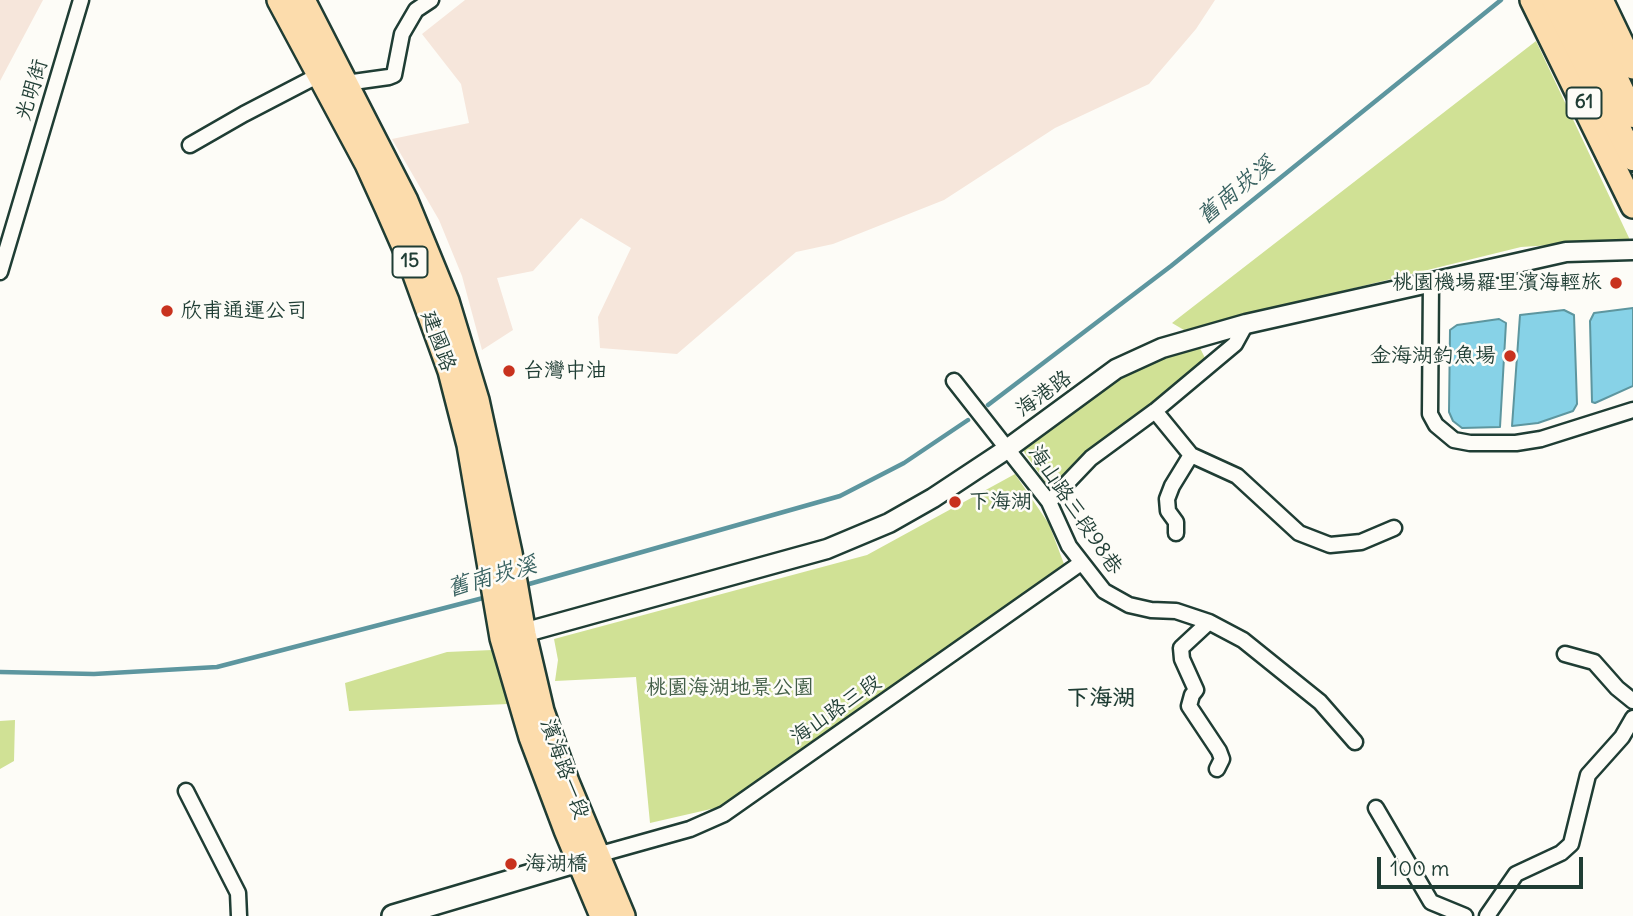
<!DOCTYPE html>
<meta charset="utf-8">
<style>
body{margin:0}
#map{position:relative;width:1633px;height:916px;overflow:hidden;background:#fdfcf7;font-family:Delius,sans-serif}
canvas{display:block}
.scale{position:absolute;left:1377px;top:857px;width:206px;height:32px;box-sizing:border-box;border:4px solid #1f3d34;border-top:0;padding-left:9px;font-size:21px;line-height:24px;white-space:nowrap;color:#1f3d34;-webkit-text-stroke:5px #fdfcf7;paint-order:stroke}
</style>
<div id="map">
<canvas width="1633" height="916"></canvas>
<div class="scale">100 m</div>
</div>
<script>
const g = document.querySelector('canvas').getContext('2d');
g.lineJoin = 'round';
function fillPath(path, color) { g.fillStyle = color; g.fill(path, 'evenodd'); }
const toPath = rows => new Path2D(rows.map(r => 'M' + r).join(''));
function trace(path, color, width, dash) { g.strokeStyle = color; g.lineWidth = width; g.lineCap = dash ? 'butt' : 'round'; g.setLineDash(dash || []); g.stroke(path); }
function write(font, color, halo, rows, align = 'center') {
  g.font = font + ' Delius,"LXGW WenKai TC",sans-serif'; g.lineWidth = 5; g.setLineDash([]); g.textBaseline = 'middle'; g.strokeStyle = halo; g.fillStyle = color; for (const [text, x, y, turn = 0] of rows) {
    g.save(); g.translate(x, y); g.rotate((+turn || 0) * Math.PI / 180); g.textAlign = isNaN(turn) ? turn : align; if (halo) g.strokeText(text, 0, 0); g.fillText(text, 0, 0); g.restore();
  }
}
fillPath(toPath([
 [0,0,43,0,0,81],
 [465,0,1215,0,1196,29,1149,84,1055,128,944,200,833,244,796,252,677,354,600,348,598,317,631,248,581,218,533,271,497,278,513,330,482,350,462,276,439,220,392,139,469,123,461,84,422,34]
]), '#f6e6db');
fillPath(toPath([
 [1536,41,1630,240,1521,247,1184,330,1172,323],
 [1200,348,1206,360,1049,487,1022,449,1126,370],
 [1015,474,1049,524,1064,564,724,806,650,823,636,677,555,681,558,660,554,639,867,555],
 [492,650,508,704,349,711,345,683,447,652],
 [15,720,14,761,0,769,0,721]
]), '#d0e195');
const water = toPath([
 [1633,308,1633,386,1595,403,1592,402,1590,321,1594,313,1633,308],
 [1564,310,1574,315,1577,404,1573,411,1538,423,1512,426,1520,315,1564,310],
 [1499,319,1506,323,1500,427,1462,428,1453,421,1449,412,1450,330,1457,325,1499,319]
]);
fillPath(water, '#87d2e7');
trace(water, '#5d969f', 2);
trace(toPath([
 [988,405,1171,266,1501,0],
 [522,586,840,496,904,463,968,420],
 [0,672,94,674,217,667,487,597]
]), '#5d969f', 4.5);
const minor = toPath([
 [346,83,389,77,394,75,402,34,416,10,431,0],
 [190,145,244,114,319,75],
 [0,272,81,0],
 [1431,281,1430,414,1436,425,1454,440,1470,443,1516,443,1541,439,1633,410],
 [954,381,1049,502,1069,546,1104,591,1129,605,1151,610,1176,611,1209,622,1243,640,1320,702,1355,742],
 [1155,411,1191,455,1237,476,1299,533,1330,545,1361,542,1394,528],
 [1049,502,1091,458,1155,411,1235,344,1246,324],
 [1176,533,1176,522,1168,511,1167,499,1172,486,1191,455],
 [1209,622,1181,648,1182,659,1196,690,1192,695,1189,706,1219,751,1222,759,1217,769],
 [1565,654,1594,662,1617,688,1633,701],
 [186,791,238,893,239,916],
 [1376,808,1431,902,1465,916],
 [597,855,690,829,724,814,1081,563],
 [1487,916,1516,874,1561,853,1571,844,1588,775,1622,737,1633,718]
]);
const tertiary = toPath([
 [512,636,827,549,889,523,933,498,1007,449,1116,369,1162,348,1246,324,1566,252,1633,250]
]);
const secondary = toPath([
 [393,916,595,856]
]);
const primary = toPath([
 [279,0,367,164,387,208,409,258,450,371,469,445,502,638,531,737,566,830,602,916],
 [303,0,406,201,447,301,477,400,510,553,524,634,542,711,567,782,623,916],
 [1532,0,1633,206],
 [1601,0,1633,67]
]);
const trunk = toPath([
 [1554,0,1633,158],
 [1578,0,1633,115]
]);
trace(minor, '#1f3d34', 19);
trace(tertiary, '#1f3d34', 23);
trace(secondary, '#1f3d34', 26);
trace(primary, '#1f3d34', 28);
trace(trunk, '#1f3d34', 30);
trace(minor, '#fdfcf7', 14);
trace(tertiary, '#fdfcf7', 18);
trace(secondary, '#fdfcf7', 21);
trace(primary, '#fcdcac', 23);
trace(trunk, '#fcdcac', 24);
for (const [x, y, r, color] of [
 [1616,283,7,"#c8321e"],
 [167,311,7,"#c8321e"],
 [1510,356,7,"#c8321e"],
 [509,371,7,"#c8321e"],
 [955,502,7,"#c8321e"],
 [511,864,7,"#c8321e"]
]) { const dot = new Path2D(); dot.arc(x, y, r, 0, 2 * Math.PI); g.fillStyle = color; g.fill(dot); trace(dot, '#fdfcf7', 2.5); }
for (const [x, y, w] of [
 [1584,103,35],
 [410,262,35]
]) { const box = new Path2D(); box.roundRect(x - w / 2, y - 15.5, w, 31, 5); g.fillStyle = '#fdfcf7'; g.fill(box); trace(box, '#1f3d34', 2); }
write('bold 19px', '#1f3d34', null, [
 ["61",1584,103],
 ["15",410,262]
]);
write('21px', '#1f3d34', '#fdfcf7', [
 ["光明街",32,90,-73],
 ["建國路",438,341,70],
 ["海港路",1044,394,-36],
 ["海山路三段98巷",1075,510,56],
 ["海山路三段",836,710,-35],
 ["濱海路一段",564,769,70]
]);
write('21px', '#1f3d34', '#fdfcf7', [
 ["桃園機場羅里濱海輕旅",1602,283,"right"],
 ["欣甫通運公司",181,311],
 ["金海湖釣魚場",1496,356,"right"],
 ["台灣中油",523,371],
 ["下海湖",969,502],
 ["海湖橋",525,864]
], 'left');
write('21px', '#425e47', '#fdfcf7', [
 ["桃園海湖地景公園",730,688]
]);
write('italic 23px', '#396261', '#fdfcf7', [
 ["舊南崁溪",1236,191,-39],
 ["舊南崁溪",492,577,-16]
]);
write('bold 23px', '#1f3d34', '#fdfcf7', [
 ["下海湖",1101,698]
]);
</script>
